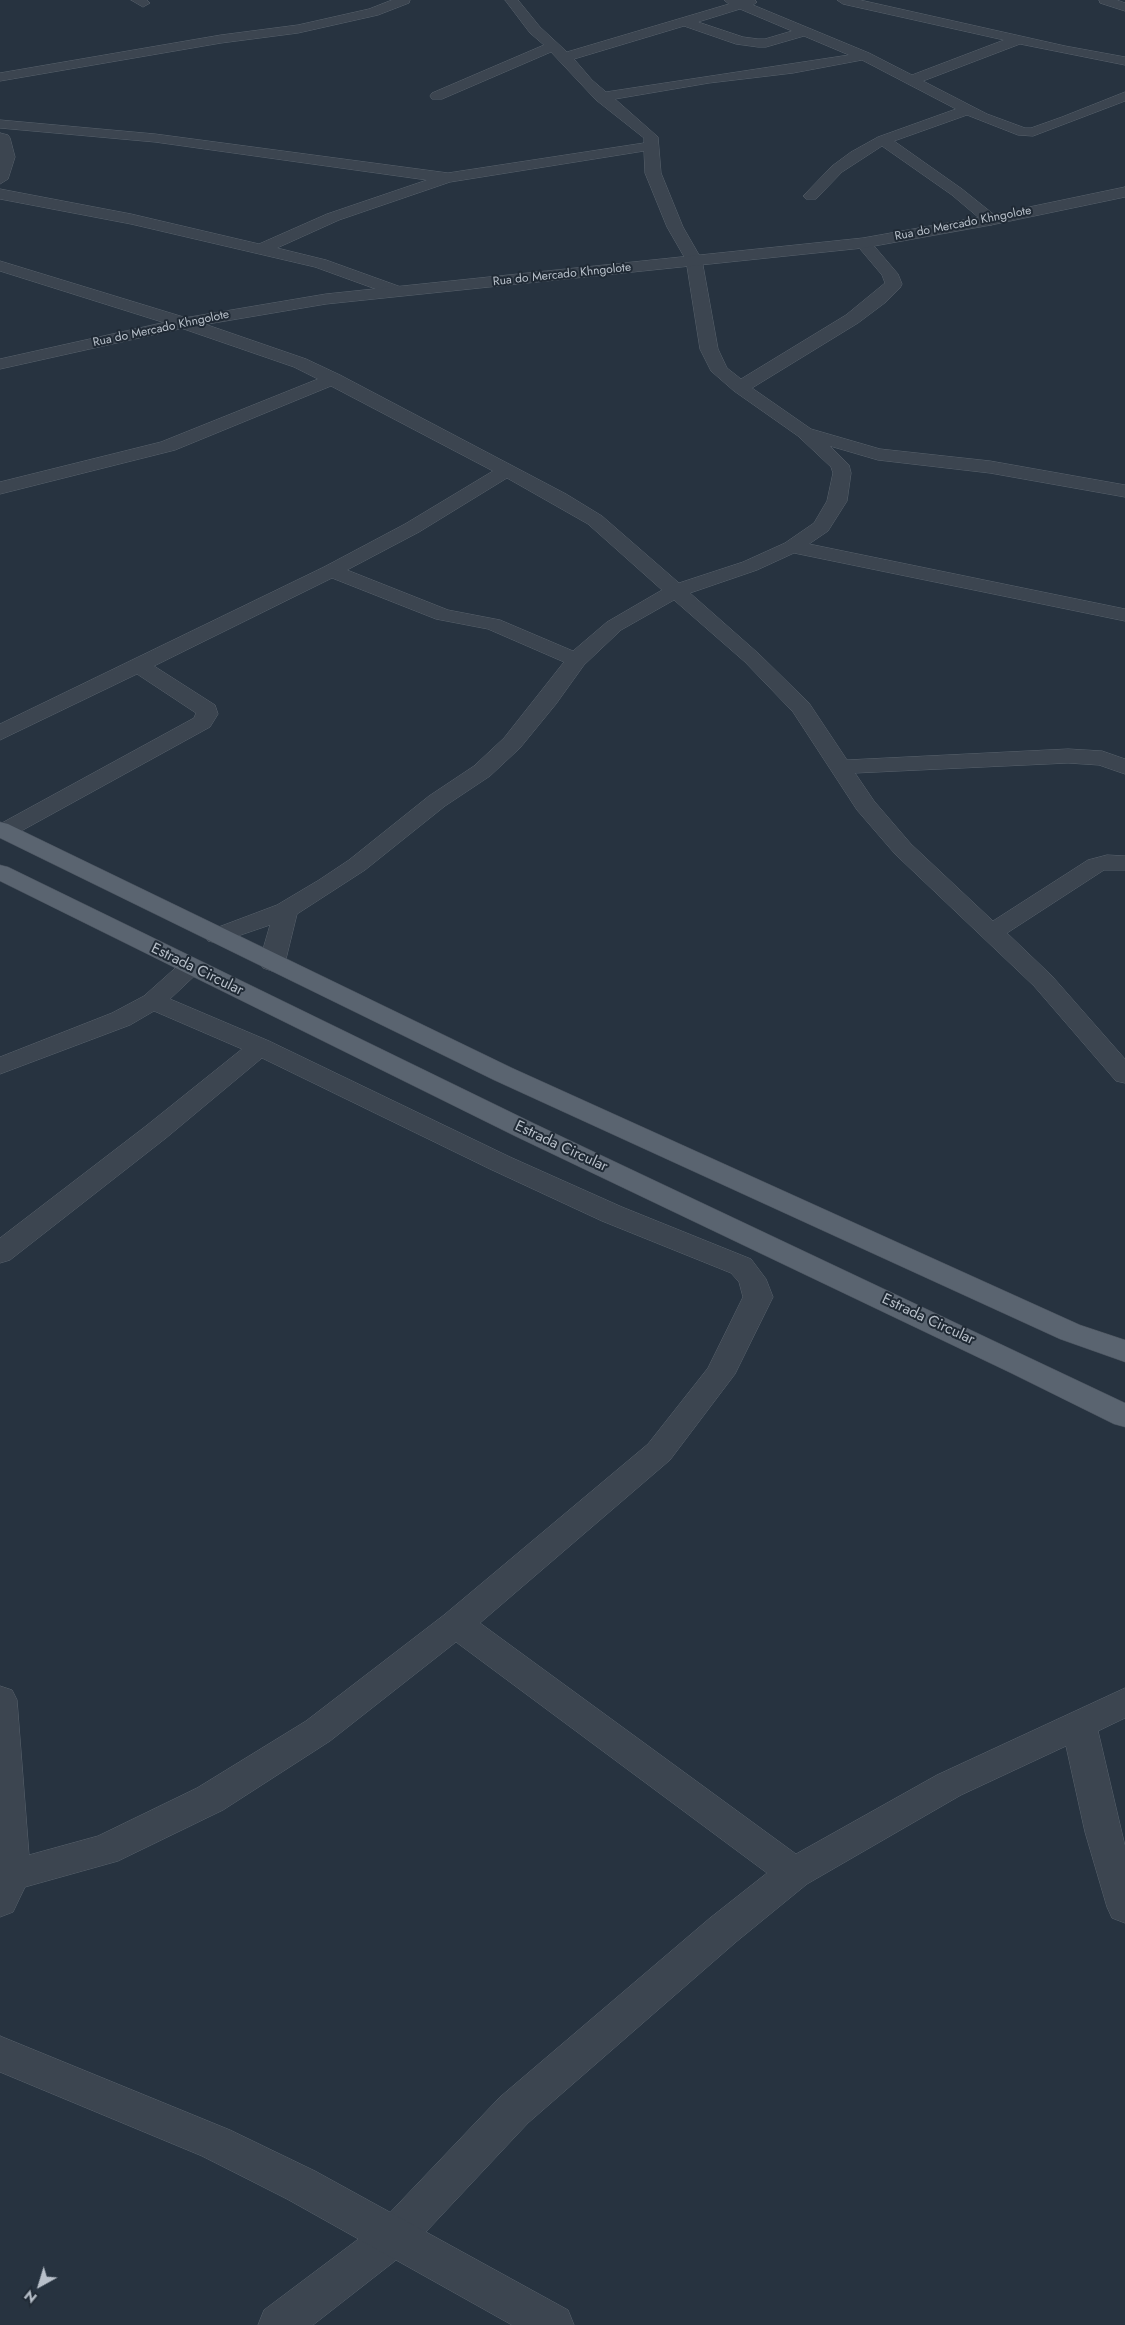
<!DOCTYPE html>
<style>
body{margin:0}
#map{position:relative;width:1125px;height:2325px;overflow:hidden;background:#273340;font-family:Jost,sans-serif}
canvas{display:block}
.north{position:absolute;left:15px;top:2260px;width:50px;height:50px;-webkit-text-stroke:4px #202a35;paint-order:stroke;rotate:219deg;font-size:14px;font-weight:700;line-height:20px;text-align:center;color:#b8c0ca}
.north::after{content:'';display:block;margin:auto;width:18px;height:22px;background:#b8c0ca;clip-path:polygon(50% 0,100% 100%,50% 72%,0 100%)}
</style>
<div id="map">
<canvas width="1125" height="2325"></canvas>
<div class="north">N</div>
</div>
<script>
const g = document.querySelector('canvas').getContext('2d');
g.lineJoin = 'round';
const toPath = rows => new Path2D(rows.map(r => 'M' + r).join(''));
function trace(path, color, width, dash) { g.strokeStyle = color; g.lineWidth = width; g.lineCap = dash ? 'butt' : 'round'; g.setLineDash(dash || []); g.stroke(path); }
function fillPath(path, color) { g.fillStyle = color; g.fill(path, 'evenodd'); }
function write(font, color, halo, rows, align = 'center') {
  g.font = font + ' Jost,sans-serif'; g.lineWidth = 4; g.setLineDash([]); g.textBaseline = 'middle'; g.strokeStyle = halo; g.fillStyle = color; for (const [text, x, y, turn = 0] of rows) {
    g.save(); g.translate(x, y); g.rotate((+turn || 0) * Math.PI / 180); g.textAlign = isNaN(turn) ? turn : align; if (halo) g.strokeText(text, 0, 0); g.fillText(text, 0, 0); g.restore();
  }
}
const minor = toPath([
 [131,0,147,0,150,3,143,7,131,0],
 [392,0,410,0,409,3,378,15,298,33,221,43,0,81,0,73,221,35,298,25,369,9,392,0],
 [505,0,518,0,540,27,567,52,729,4,724,0,755,0,757,2,753,5,869,53,912,75,1004,40,843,4,837,0,860,0,1065,46,1125,57,1125,65,1020,44,923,81,987,114,1025,128,1031,128,1062,117,1125,92,1125,101,1033,136,1018,135,967,115,894,141,962,189,997,217,999,220,997,223,991,225,985,223,952,195,882,146,842,172,816,199,806,199,803,196,806,193,832,166,851,152,878,137,956,109,862,60,793,73,709,83,615,99,658,137,661,173,683,227,702,260,718,349,727,368,741,379,846,315,885,283,882,275,855,243,857,240,869,240,898,274,902,284,900,288,886,302,858,323,752,388,811,429,880,449,990,461,1125,485,1125,497,990,473,878,460,830,446,849,465,851,473,847,501,828,531,809,544,1125,609,1125,621,794,553,757,570,690,593,759,654,809,703,847,760,1068,749,1102,751,1125,759,1125,774,1099,765,1068,763,855,773,874,801,911,844,993,921,1088,860,1107,855,1125,856,1125,870,1104,870,1007,933,1052,976,1125,1059,1125,1083,1116,1081,1034,986,895,854,857,810,793,712,745,662,674,600,621,630,584,665,556,704,520,748,490,776,445,806,365,870,297,914,285,963,281,968,272,971,263,968,259,963,270,925,217,943,208,941,205,936,208,931,277,905,319,880,349,860,429,796,474,766,504,738,564,662,488,629,436,619,332,578,154,666,215,705,218,714,210,727,12,836,0,837,0,824,194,718,196,713,137,674,0,740,0,724,324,567,405,524,493,471,331,386,175,450,0,494,0,482,161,442,318,379,294,367,178,327,0,271,0,261,190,319,306,359,340,375,566,494,602,516,679,583,743,562,785,543,814,523,827,501,833,473,831,467,798,436,734,391,711,371,700,349,686,260,667,227,645,173,644,151,450,182,339,220,277,248,326,260,401,287,403,291,401,295,395,296,315,267,131,224,0,199,0,189,131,214,259,244,327,214,427,180,155,142,0,128,0,120,155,134,448,173,644,143,644,138,596,100,551,52,442,99,432,99,430,96,432,93,544,45,530,33,505,0],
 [740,9,792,31,765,39,758,39,743,37,698,22,740,9],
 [684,26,736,44,758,47,766,47,804,36,849,55,606,92,592,80,574,59,684,26],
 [507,478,588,524,662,590,607,622,573,651,500,620,448,610,347,570,419,532,507,478],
 [1099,0,1117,0,1125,3,1125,11,1100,3,1099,0],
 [0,133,8,135,10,138,15,157,8,179,0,184,0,133],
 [191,959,200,962,204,967,170,999,269,1041,510,1157,622,1207,751,1259,766,1279,773,1297,735,1374,670,1460,480,1623,796,1854,937,1775,1125,1688,1125,1718,1098,1731,1125,1846,1125,1923,1112,1918,1107,1907,1085,1832,1066,1746,961,1795,807,1884,736,1942,528,2123,409,2250,313,2325,258,2325,264,2310,381,2222,500,2097,710,1918,767,1873,456,1642,330,1741,223,1810,118,1861,25,1887,13,1912,0,1917,0,1686,12,1690,17,1700,29,1855,98,1836,197,1788,306,1721,444,1615,648,1444,708,1368,743,1297,739,1282,731,1273,602,1221,490,1169,262,1058,166,1138,10,1260,0,1263,0,1238,146,1126,242,1049,154,1011,130,1025,0,1074,0,1057,112,1013,144,996,182,962,191,959]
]);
const tertiary = toPath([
 [1125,187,1125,197,991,225,863,248,326,304,184,328,0,369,0,359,184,318,326,294,863,238,991,215,1125,187],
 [0,2036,230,2130,315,2171,568,2310,574,2325,512,2325,287,2199,202,2156,0,2072,0,2036]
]);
const primary = toPath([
 [0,822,8,824,512,1068,1080,1325,1125,1340,1125,1362,1060,1339,494,1080,0,838,0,822],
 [0,865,8,867,535,1124,1125,1403,1125,1427,1114,1424,1011,1373,515,1136,0,881,0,865]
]);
trace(minor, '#59636d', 1);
trace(tertiary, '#59636d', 1);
trace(primary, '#454e59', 1);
fillPath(minor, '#3c4550');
fillPath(tertiary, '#3c4550');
fillPath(primary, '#5a6470');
write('12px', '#b8c0ca', '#202a35', [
 ["Rua do Mercado Khngolote",963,224,-11],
 ["Rua do Mercado Khngolote",562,275,-6],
 ["Rua do Mercado Khngolote",161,329,-12]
]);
write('15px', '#b8c0ca', '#202a35', [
 ["Estrada Circular",197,970,26],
 ["Estrada Circular",561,1147,25],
 ["Estrada Circular",928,1320,25]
]);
</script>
